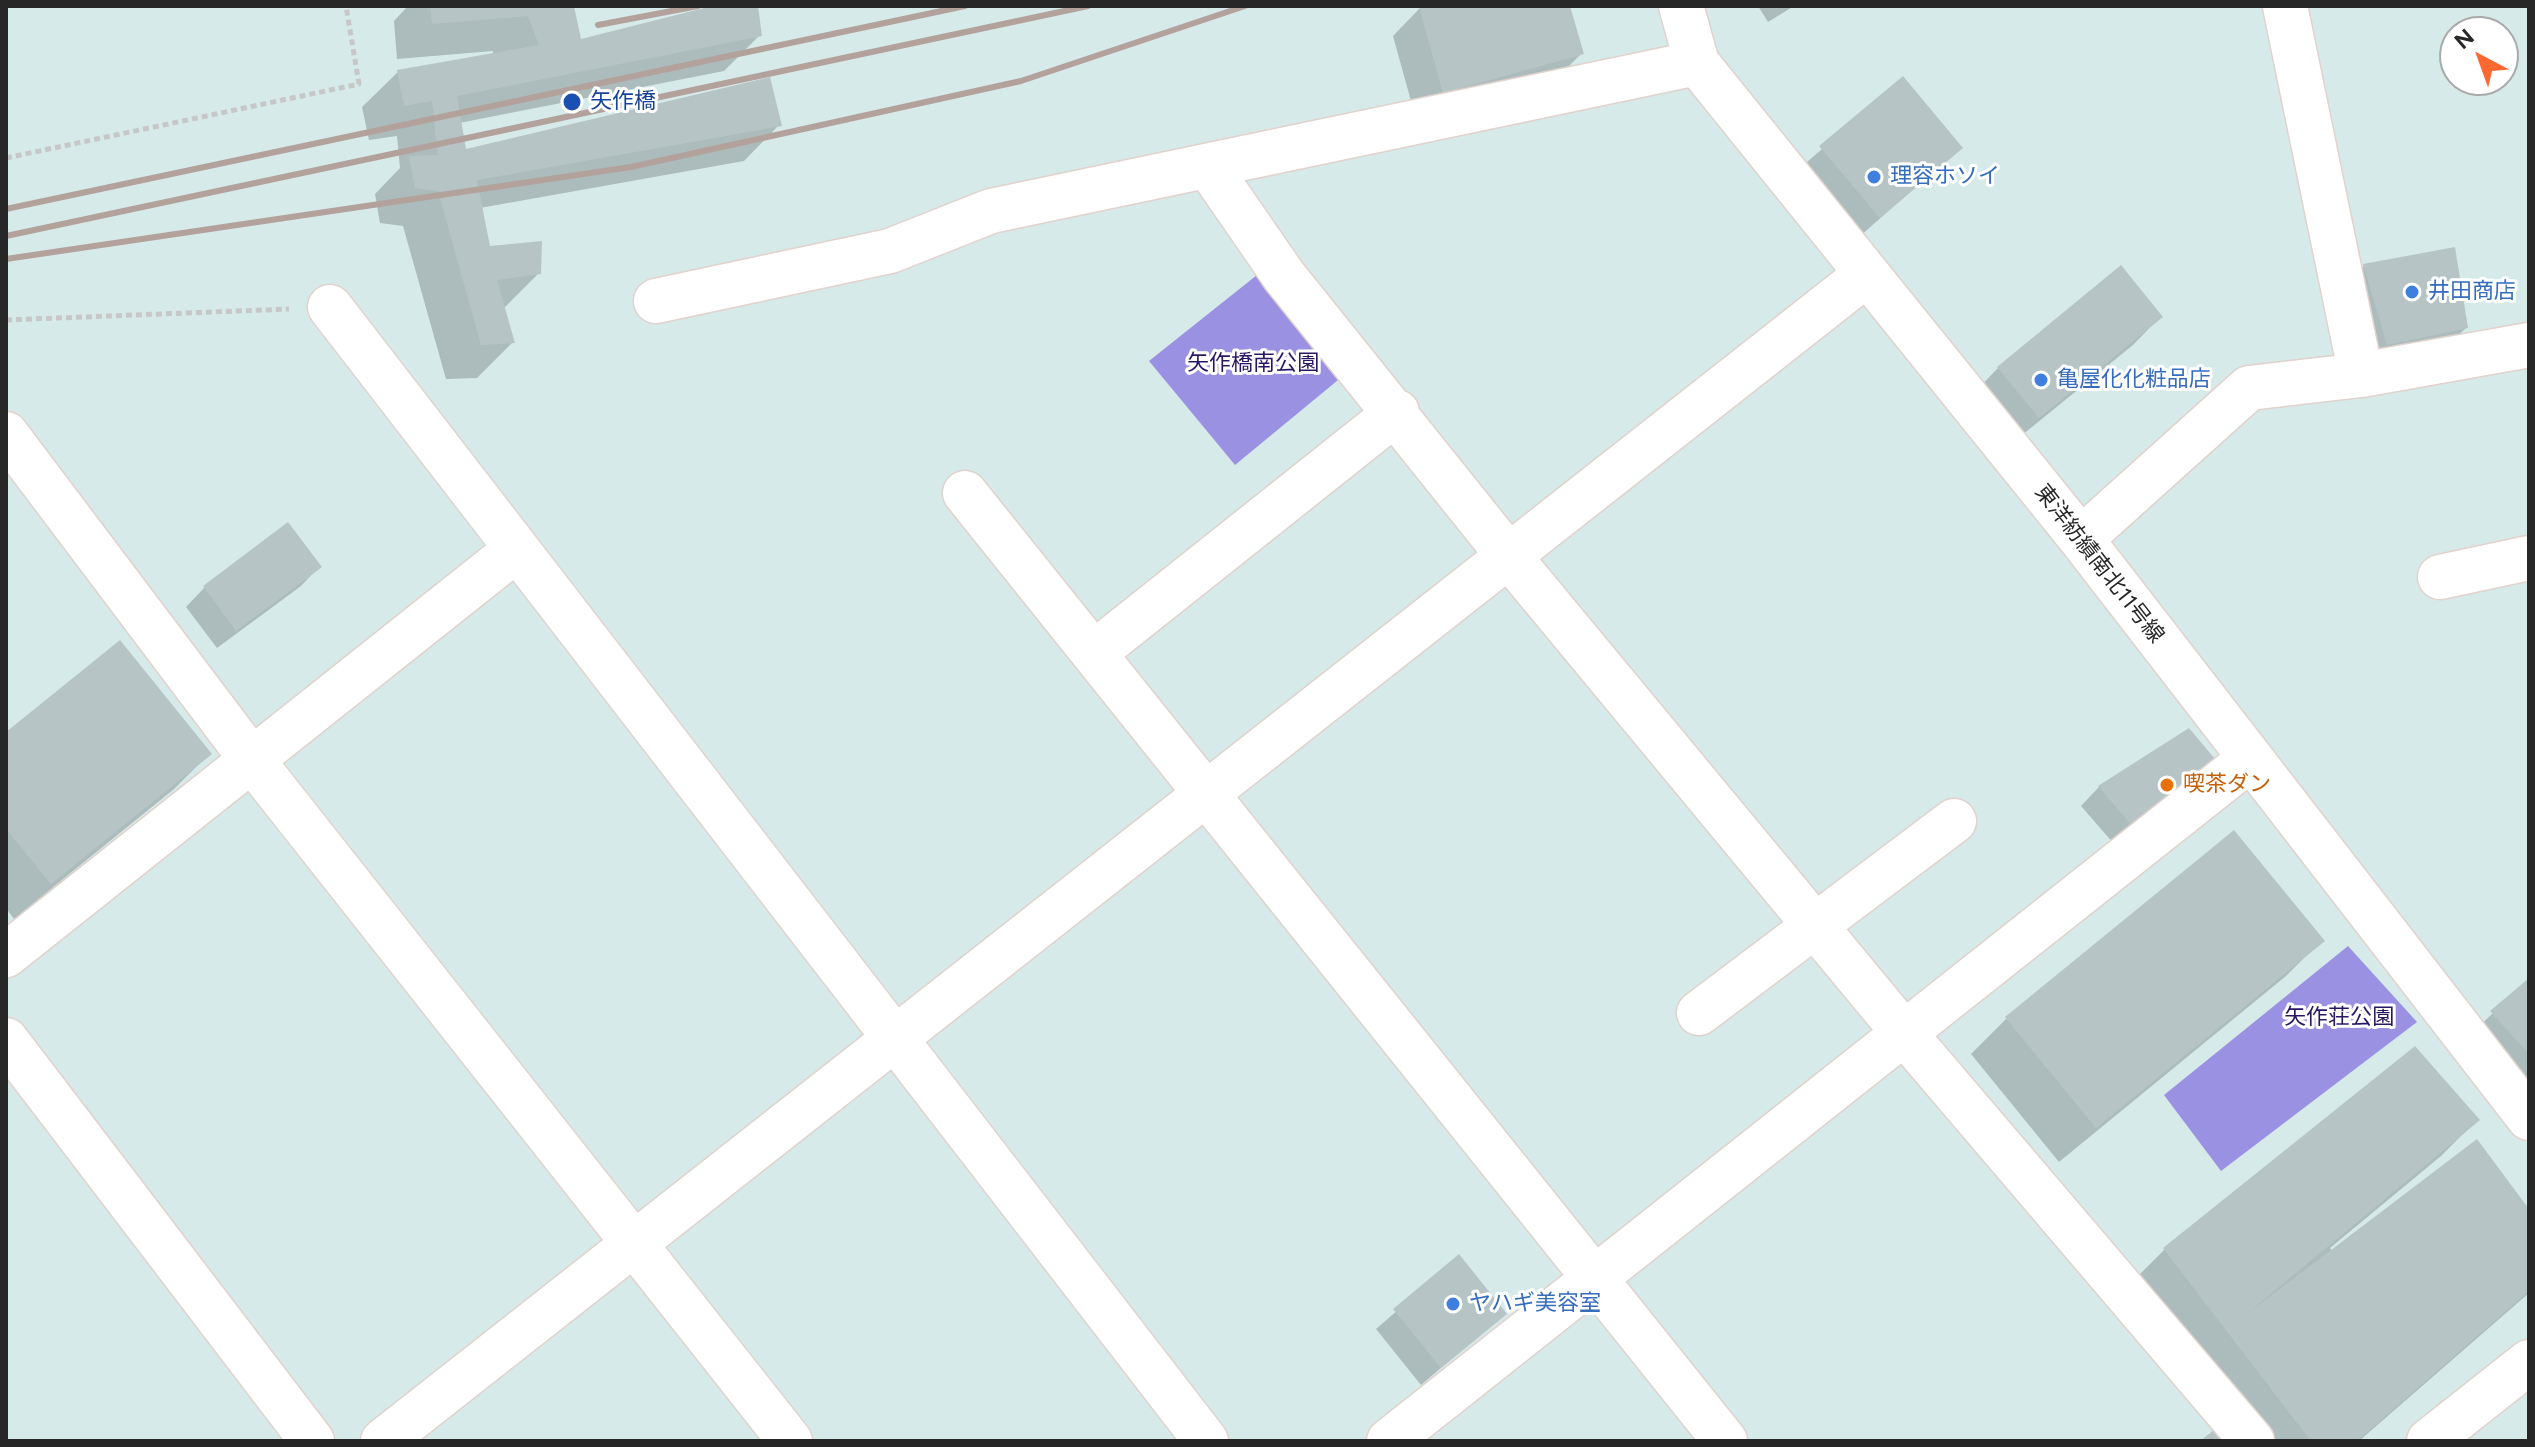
<!DOCTYPE html>
<meta charset="utf-8">
<style>
body{margin:0}
#map{position:relative;width:2535px;height:1447px;overflow:hidden;background:#d7eaea;font-family:Figtree,sans-serif}
canvas{display:block}
.frame{position:absolute;inset:0;border:8px solid #272727;pointer-events:none}
.north{position:absolute;left:2439px;top:16px;width:80px;height:80px;box-sizing:border-box;background:#fff;border:2px solid #a9a9a9;border-radius:50%;rotate:319deg;font-size:22px;font-weight:700;line-height:32px;text-align:center;color:#272727}
.north::after{content:'';display:block;margin:auto;width:28px;height:36px;background:#fe6931;clip-path:polygon(50% 0,100% 100%,50% 72%,0 100%)}
</style>
<div id="map">
<canvas width="2535" height="1447"></canvas>
<div class="frame"></div>
<div class="north">N</div>
</div>
<script>
const g = document.querySelector('canvas').getContext('2d');
g.lineJoin = 'round';
function fillPath(path, color) { g.fillStyle = color; g.fill(path, 'evenodd'); }
const toPath = rows => new Path2D(rows.map(r => 'M' + r).join(''));
function trace(path, color, width, dash) { g.strokeStyle = color; g.lineWidth = width; g.lineCap = dash ? 'butt' : 'round'; g.setLineDash(dash || []); g.stroke(path); }
function write(font, color, halo, rows, align = 'center') {
  g.font = font + ' Figtree,"Noto Sans JP",sans-serif'; g.lineWidth = 6; g.setLineDash([]); g.textBaseline = 'middle'; g.strokeStyle = halo; g.fillStyle = color; for (const [text, x, y, turn = 0] of rows) {
    g.save(); g.translate(x, y); g.rotate((+turn || 0) * Math.PI / 180); g.textAlign = isNaN(turn) ? turn : align; if (halo) g.strokeText(text, 0, 0); g.fillText(text, 0, 0); g.restore();
  }
}
fillPath(toPath([
 [1262,271,1349,371,1235,465,1149,361],
 [2348,946,2417,1022,2221,1171,2164,1095]
]), '#9b91e3');
fillPath(toPath([
 [408,6,572,6,579,41,721,6,756,6,760,35,724,71,459,123,464,151,779,125,744,161,480,208,488,248,539,273,503,309,513,342,477,378,446,379,403,226,380,223,375,194,400,168,397,136,369,140,362,107,398,72,493,55,493,51,397,59,394,21],
 [1428,6,1568,6,1581,54,1554,81,1416,119,1393,36,1420,8],
 [1758,6,1794,6,1768,22],
 [1903,79,1960,148,1851,244,1792,175],
 [2364,266,2466,328,2447,346,2368,363,2346,285],
 [2160,317,2133,345,2011,444,1971,396,1998,368],
 [288,525,319,567,301,586,217,648,186,607,204,588],
 [2188,731,2121,852,2081,806,2099,787],
 [6,735,209,754,174,789,14,919,6,908],
 [2234,833,2322,940,2286,976,2059,1162,1971,1054,2006,1019],
 [2529,980,2529,1090,2464,1040],
 [2477,1120,2441,1156,2330,1248,2332,1251,2529,1213,2529,1293,2359,1441,2248,1441,2129,1285,2164,1250],
 [1459,1257,1504,1314,1421,1385,1376,1329]
]), '#0003');
fillPath(toPath([
 [430,6,574,6,581,39,712,6,758,6,762,36,457,96,466,149,770,77,782,126,477,180,490,246,542,241,541,274,497,280,515,343,481,345,438,191,415,188,409,156,438,155,432,101,404,106,397,70,539,45,528,16,432,24],
 [1419,6,1570,6,1584,54,1443,93],
 [1903,76,1963,148,1880,218,1819,146],
 [2455,247,2468,328,2387,345,2363,264],
 [2121,265,2163,317,2039,418,1997,367],
 [288,522,322,567,236,631,203,586],
 [120,640,212,754,51,884,6,829,6,732],
 [2189,728,2220,765,2140,835,2098,786],
 [2234,830,2325,941,2096,1128,2005,1017],
 [2529,978,2529,1054,2490,1011],
 [2415,1046,2480,1120,2243,1317,2477,1139,2529,1209,2529,1291,2357,1441,2311,1441,2163,1248],
 [1459,1254,1507,1314,1441,1368,1393,1309],
 [2214,1430,2223,1441,2200,1441]
]), '#b7c4c5');
const minor = toPath([
 [1681,6,1697,63,2081,539,2529,1118],
 [2285,6,2361,375],
 [1208,166,1284,276,1507,554,1904,1033,2252,1441],
 [656,301,890,251,991,211,1697,63],
 [330,307,1206,1441],
 [6,434,252,760,790,1441],
 [965,493,1725,1441],
 [2081,539,2249,388,2361,375,2529,345],
 [2440,577,2529,558],
 [1094,653,1397,412],
 [6,955,517,549],
 [1699,1013,1954,821],
 [6,1040,312,1441],
 [383,1441,1867,274],
 [1389,1441,2249,760],
 [2429,1441,2529,1362]
]);
trace(minor, '#e1d2cd', 47);
trace(toPath([
 [6,158,359,84,346,6],
 [6,320,289,309]
]), '#c7c7c7', 5, [6, 4]);
trace(minor, '#fff', 44);
trace(toPath([
 [598,25,698,6],
 [6,209,965,6],
 [6,236,1088,6],
 [6,259,631,167,1021,81,1245,6]
]), '#b2a29b', 6);
for (const [x, y, r, color] of [
 [572,102,10,"#1a4fb4"],
 [1874,177,8,"#3f7fe0"],
 [2412,292,8,"#3f7fe0"],
 [2041,380,8,"#3f7fe0"],
 [2167,785,8,"#e8710a"],
 [1453,1304,8,"#3f7fe0"]
]) { const dot = new Path2D(); dot.arc(x, y, r, 0, 2 * Math.PI); g.fillStyle = color; g.fill(dot); trace(dot, '#fff', 3); }
write('22px', '#164399', '#fff', [
 ["矢作橋",590,102]
], 'left');
write('22px', '#366cbe', '#fff', [
 ["理容ホソイ",1890,177],
 ["井田商店",2428,292],
 ["亀屋化化粧品店",2057,380],
 ["ヤハギ美容室",1469,1304]
], 'left');
write('22px', '#2a1764', '#fff', [
 ["矢作橋南公園",1253,364],
 ["矢作荘公園",2339,1018]
]);
write('22px', '#272727', '#fff', [
 ["東洋紡績南北11号線",2099,564,52]
]);
write('22px', '#c56008', '#fff', [
 ["喫茶ダン",2183,785]
], 'left');
</script>
